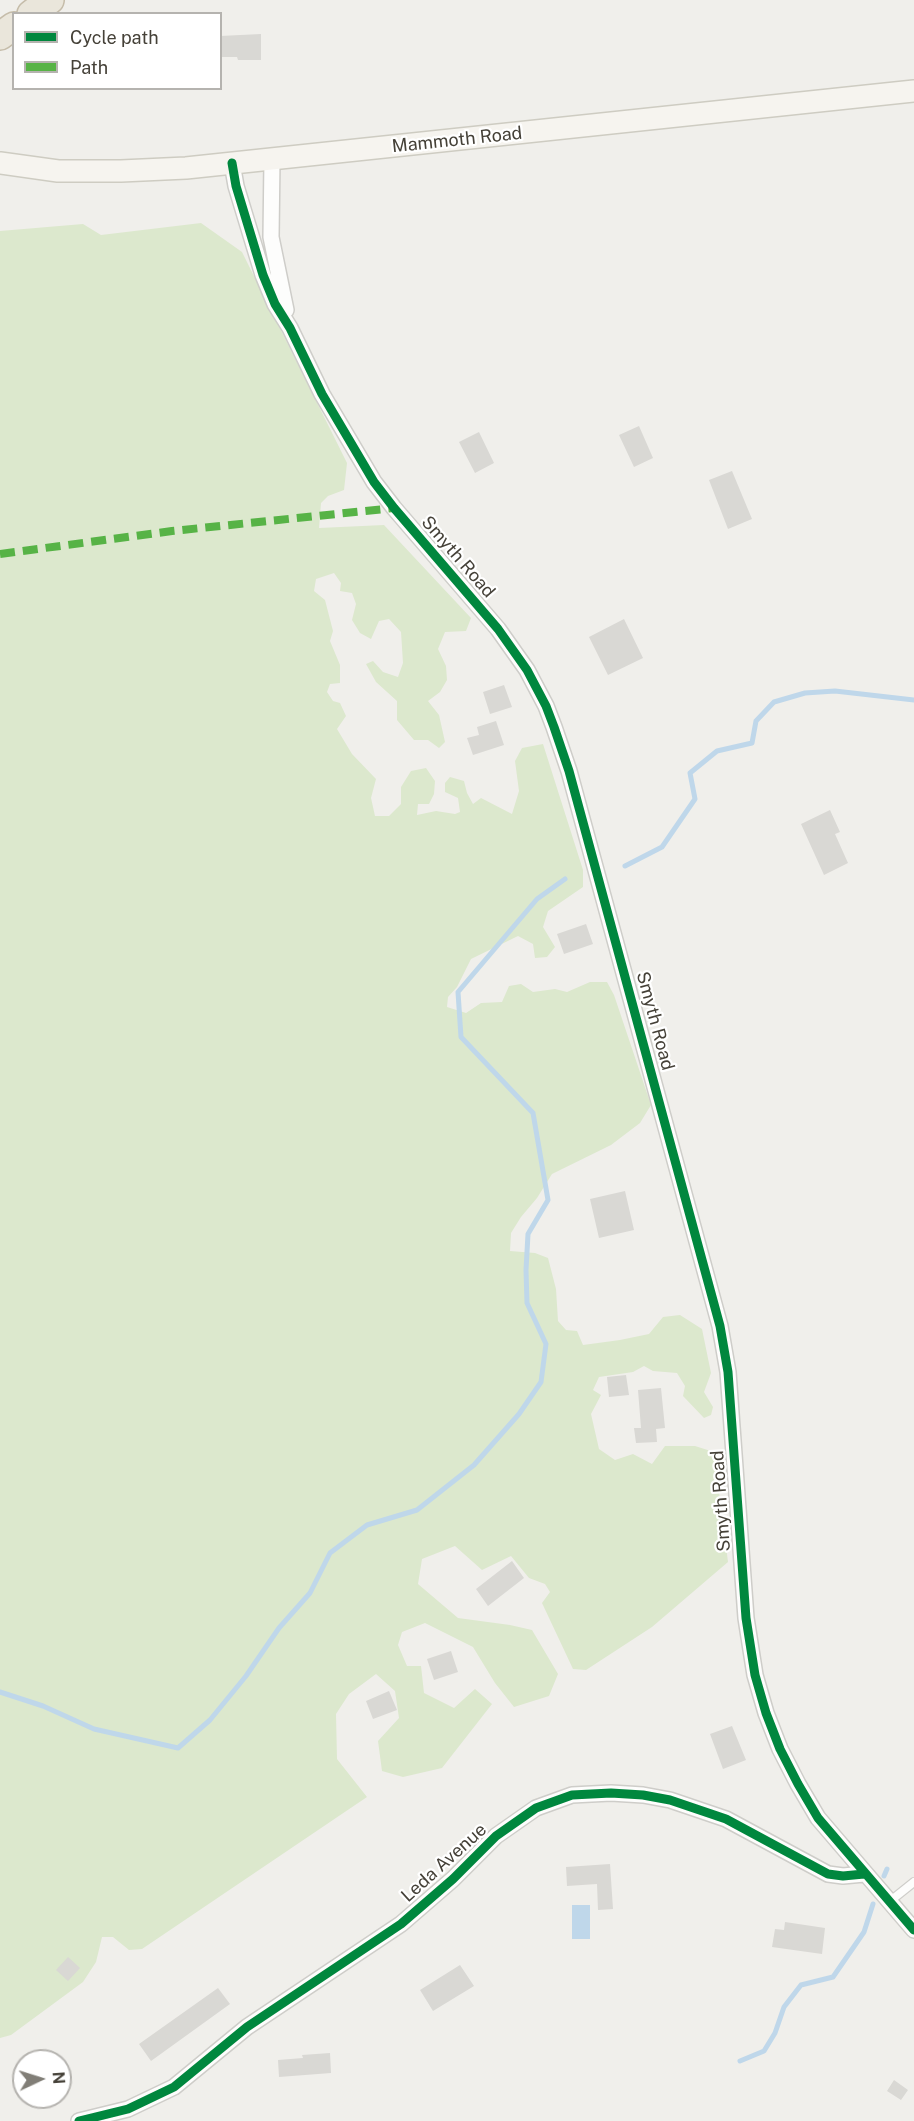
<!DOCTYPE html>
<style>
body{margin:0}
#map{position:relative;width:914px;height:2121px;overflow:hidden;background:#f0efeb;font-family:"Public Sans",sans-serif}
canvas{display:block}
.legend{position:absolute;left:12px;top:12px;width:210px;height:78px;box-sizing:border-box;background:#fff;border:2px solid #b5b3af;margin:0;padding:8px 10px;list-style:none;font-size:18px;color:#454138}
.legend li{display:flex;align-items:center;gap:12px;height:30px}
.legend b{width:30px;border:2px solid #b5b3af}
.north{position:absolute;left:12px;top:2049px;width:60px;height:60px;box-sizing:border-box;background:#fff;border:2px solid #b5b3af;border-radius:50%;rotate:86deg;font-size:16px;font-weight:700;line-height:24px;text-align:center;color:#454138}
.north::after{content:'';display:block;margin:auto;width:21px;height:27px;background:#817e77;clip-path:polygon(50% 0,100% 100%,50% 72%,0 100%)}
</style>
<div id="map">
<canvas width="914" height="2121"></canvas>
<ul class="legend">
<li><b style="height:8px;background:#00873e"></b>Cycle path</li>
<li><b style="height:8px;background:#57b346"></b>Path</li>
</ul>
<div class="north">N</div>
</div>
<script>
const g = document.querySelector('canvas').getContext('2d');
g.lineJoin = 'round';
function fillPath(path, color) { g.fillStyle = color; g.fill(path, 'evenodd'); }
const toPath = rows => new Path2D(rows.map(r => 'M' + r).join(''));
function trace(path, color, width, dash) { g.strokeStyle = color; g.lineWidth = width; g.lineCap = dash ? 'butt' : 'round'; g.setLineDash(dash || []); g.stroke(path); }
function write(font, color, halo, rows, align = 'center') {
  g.font = font + ' "Public Sans",sans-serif'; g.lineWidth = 4.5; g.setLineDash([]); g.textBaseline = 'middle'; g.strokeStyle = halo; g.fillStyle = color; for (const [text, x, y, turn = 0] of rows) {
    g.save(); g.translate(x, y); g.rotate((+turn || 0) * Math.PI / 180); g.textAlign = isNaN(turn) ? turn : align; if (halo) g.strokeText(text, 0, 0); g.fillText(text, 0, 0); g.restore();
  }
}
fillPath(toPath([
 [201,223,242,252,347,463,344,490,328,496,321,503,319,528,384,525,471,618,466,631,445,632,438,649,446,666,447,680,440,692,428,701,439,715,445,742,439,748,428,740,414,740,397,720,397,701,376,682,366,664,373,661,383,672,398,677,403,663,401,632,389,619,379,621,371,639,360,633,352,620,356,604,352,593,340,591,341,583,334,573,316,579,314,591,325,600,333,631,330,641,340,665,340,683,330,684,327,692,333,701,340,703,346,716,337,729,352,754,376,779,371,798,375,816,389,816,401,804,401,787,411,771,426,768,435,781,434,794,429,804,418,804,417,815,436,811,455,814,460,812,458,798,445,792,445,783,450,777,464,781,467,793,473,804,481,798,512,814,519,791,515,761,522,748,543,744,583,870,583,887,548,911,543,927,555,947,547,957,535,958,533,944,518,936,471,959,457,987,448,997,447,1007,466,1013,481,1003,502,1002,509,986,521,984,533,992,555,989,567,992,590,982,607,982,614,995,651,1105,640,1123,611,1145,552,1174,537,1198,521,1217,511,1233,510,1251,535,1253,548,1258,556,1289,558,1321,566,1330,577,1331,583,1345,620,1340,649,1334,663,1317,680,1315,702,1329,711,1373,704,1392,713,1407,711,1415,704,1418,683,1396,685,1386,677,1373,653,1371,644,1366,633,1372,599,1377,593,1390,601,1395,591,1414,599,1449,615,1460,633,1454,652,1464,665,1446,695,1446,714,1452,728,1562,652,1627,586,1670,573,1669,542,1603,550,1592,545,1584,529,1578,511,1556,482,1570,455,1546,422,1559,418,1584,458,1618,510,1625,532,1630,558,1674,549,1696,514,1707,495,1683,473,1647,425,1623,402,1632,398,1645,407,1666,421,1666,424,1693,454,1708,475,1689,492,1704,442,1768,403,1777,382,1771,378,1741,399,1718,395,1691,376,1674,349,1694,336,1714,337,1759,367,1797,142,1949,129,1950,113,1937,102,1937,96,1962,83,1982,11,2035,0,2038,0,231,83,224,101,235]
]), '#dce8cd');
fillPath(toPath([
 [572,1905,590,1905,590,1939,572,1939]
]), '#bfd7ea');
trace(toPath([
 [625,866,662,847,695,799,690,773,717,751,752,743,756,721,774,702,805,693,835,691,914,700],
 [0,1692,43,1706,94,1729,178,1748,210,1720,246,1676,279,1628,310,1593,330,1553,367,1525,417,1510,474,1465,519,1414,541,1382,546,1344,527,1303,526,1270,528,1234,548,1200,533,1113,461,1037,458,992,537,899,565,879],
 [884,1876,887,1869],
 [740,2061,764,2051,775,2033,784,2007,801,1985,833,1977,864,1932,873,1904]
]), '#bfd7ea', 5);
fillPath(toPath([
 [261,34,261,60,238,60,237,57,220,57,220,36],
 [639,426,653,458,634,467,619,435],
 [479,432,494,463,475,473,459,442],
 [732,471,752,519,728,529,709,480],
 [624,619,643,658,608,675,589,637],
 [504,685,512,707,490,714,483,692],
 [496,721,504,745,473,755,467,738,479,735,477,727],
 [830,810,840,832,835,834,848,863,824,875,801,824],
 [586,924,593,944,564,954,557,934],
 [625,1191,634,1230,599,1238,590,1199],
 [626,1375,629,1395,609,1397,607,1377],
 [661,1388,665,1428,656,1429,657,1442,636,1443,634,1428,641,1428,638,1390],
 [512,1561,524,1578,488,1606,476,1589],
 [451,1651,458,1672,434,1680,427,1659],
 [389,1691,397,1710,373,1719,366,1701],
 [732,1726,746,1760,723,1769,710,1734],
 [610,1864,613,1909,598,1910,597,1884,567,1886,566,1867],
 [785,1922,825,1928,822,1954,772,1947,775,1929,784,1930],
 [68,1957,80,1968,68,1981,56,1970],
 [460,1965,474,1986,433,2011,420,1990],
 [218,1988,230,2004,151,2061,139,2044],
 [330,2053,331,2073,279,2077,278,2060,303,2058,302,2055],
 [894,2080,908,2090,901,2100,887,2091]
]), '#d9d8d4');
const service = toPath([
 [889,1902,914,1882]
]);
const minor = toPath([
 [272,159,271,237,286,310],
 [232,163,236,186,263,275,275,304,290,328,322,394,374,482,394,508,498,629,527,670,546,706,554,727,569,771,720,1326,728,1372,746,1618,755,1675,766,1713,780,1749,798,1784,818,1818,914,1930],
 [79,2121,128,2109,174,2087,247,2027,401,1924,453,1879,496,1836,536,1808,572,1795,611,1793,643,1795,670,1800,726,1819,828,1874,843,1876,864,1874]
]);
const secondary = toPath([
 [0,163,58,171,121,171,186,168,914,91]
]);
const motorway = toPath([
 [31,14,50,0],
 [0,36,14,26]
]);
trace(service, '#cecdc9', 10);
trace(minor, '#cecdc9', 18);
trace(secondary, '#ceccc2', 24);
trace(motorway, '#c5bca9', 30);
trace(service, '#fdfdfc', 8);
trace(minor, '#fdfdfc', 15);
trace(secondary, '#f6f4ef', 21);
trace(motorway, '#eae6db', 27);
trace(toPath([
 [0,554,172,531,394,508]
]), '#57b346', 8, [15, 8]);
trace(toPath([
 [232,163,236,186,263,275,275,304,290,328,322,394,374,482,394,508,498,629,527,670,546,706,554,727,569,771,720,1326,728,1372,746,1618,755,1675,766,1713,780,1749,798,1784,818,1818,914,1930],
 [79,2121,128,2109,174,2087,247,2027,401,1924,453,1879,496,1836,536,1808,572,1795,611,1793,643,1795,670,1800,726,1819,828,1874,843,1876,864,1874]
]), '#00873e', 9);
write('18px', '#454138', '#fff', [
 ["Mammoth Road",457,140,-6],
 ["Smyth Road",458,557,49],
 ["Smyth Road",655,1021,75],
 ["Smyth Road",721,1501,-94],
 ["Leda Avenue",444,1863,-42]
]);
</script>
